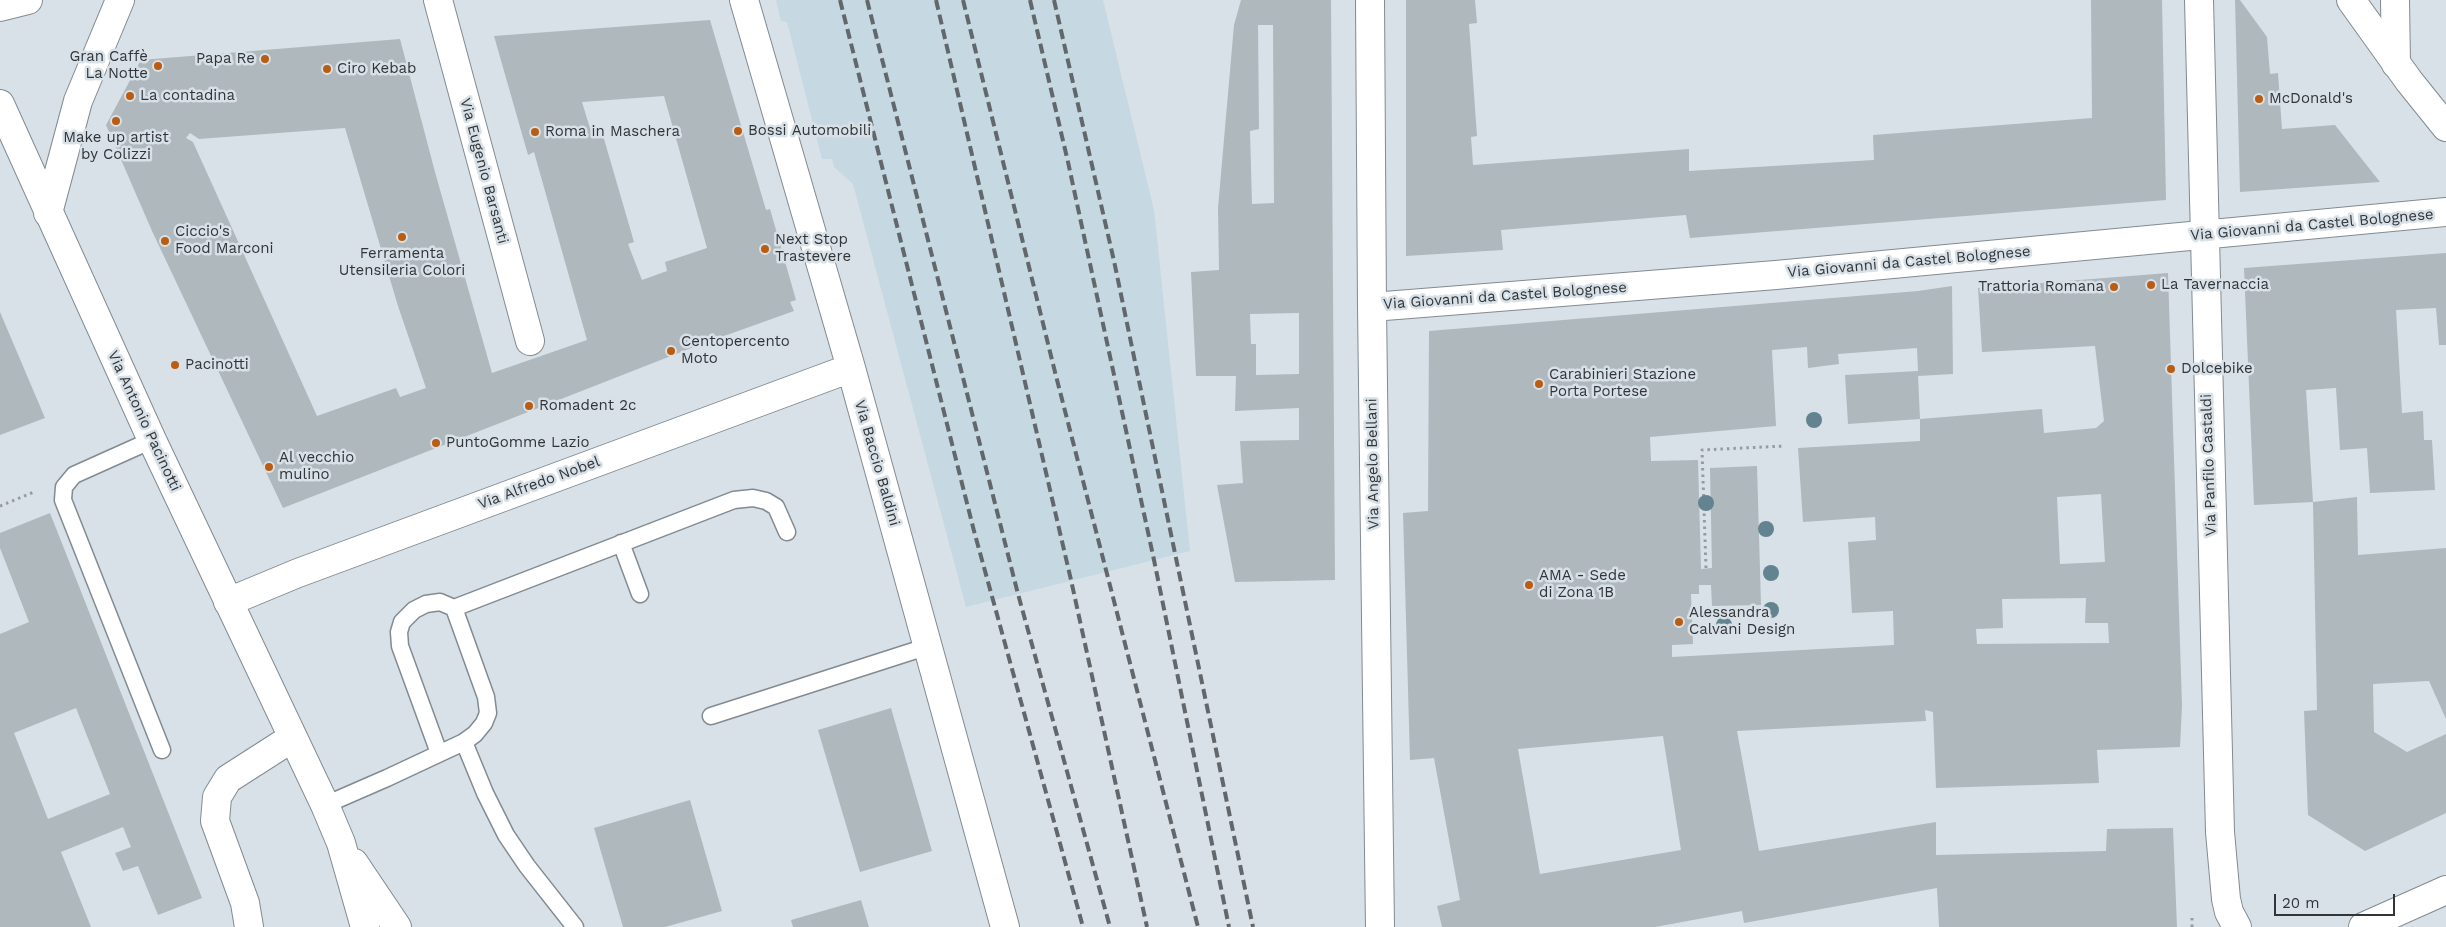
<!DOCTYPE html>
<meta charset="utf-8">
<style>
body{margin:0}
#map{position:relative;width:2446px;height:927px;overflow:hidden;background:#d8e1e7;font-family:"Work Sans",sans-serif}
canvas{display:block}
.scale{position:absolute;left:2274px;top:894px;width:121px;height:22px;box-sizing:border-box;border:2px solid #323538;border-top:0;padding-left:6px;font-size:15px;line-height:18px;white-space:nowrap;color:#323538;-webkit-text-stroke:4px #d8e1e7;paint-order:stroke}
</style>
<div id="map">
<canvas width="2446" height="927"></canvas>
<div class="scale">20 m</div>
</div>
<script>
const g = document.querySelector('canvas').getContext('2d');
g.lineJoin = 'round';
function fillPath(path, color) { g.fillStyle = color; g.fill(path, 'evenodd'); }
const toPath = rows => new Path2D(rows.map(r => 'M' + r).join(''));
function trace(path, color, width, dash) { g.strokeStyle = color; g.lineWidth = width; g.lineCap = dash ? 'butt' : 'round'; g.setLineDash(dash || []); g.stroke(path); }
function write(font, color, halo, rows, align = 'center') {
  g.font = font + ' "Work Sans",sans-serif'; g.lineWidth = 5; g.setLineDash([]); g.textBaseline = 'middle'; g.strokeStyle = halo; g.fillStyle = color; for (const [text, x, y, turn = 0] of rows) {
    g.save(); g.translate(x, y); g.rotate((+turn || 0) * Math.PI / 180); g.textAlign = isNaN(turn) ? turn : align; if (halo) g.strokeText(text, 0, 0); g.fillText(text, 0, 0); g.restore();
  }
}
fillPath(toPath([
 [776,0,1103,0,1154,210,1190,551,966,607,853,184,834,167,832,159,822,159,787,22,781,21]
]), '#c6d8e1');
fillPath(toPath([
 [1241,0,1331,0,1335,580,1235,582,1217,485,1243,483,1240,441,1299,440,1299,408,1235,411,1236,376,1196,376,1191,272,1219,270,1218,208,1234,25],
 [1258,25,1273,25,1274,203,1252,204,1250,131,1259,129],
 [1299,313,1299,374,1256,375,1256,344,1251,344,1250,314],
 [1406,0,1475,0,1477,23,1469,24,1477,136,1471,137,1473,165,1689,149,1689,171,1874,160,1873,135,2092,118,2091,0,2162,0,2166,200,1690,238,1686,215,1501,230,1503,250,1406,256],
 [2235,0,2240,0,2267,37,2270,74,2278,73,2282,129,2335,125,2380,182,2240,192],
 [710,20,766,210,770,209,796,300,790,302,794,311,699,345,283,508,152,231,106,125,141,60,400,39,435,172,492,373,587,340,534,152,528,155,494,36],
 [664,96,707,248,665,262,667,271,642,280,628,244,634,242,602,132,592,135,582,102],
 [345,128,398,306,426,388,400,397,396,388,317,416,193,142,186,138,190,133,199,139],
 [2446,253,2446,345,2439,345,2436,308,2396,310,2402,413,2423,411,2424,440,2432,440,2435,490,2370,493,2367,448,2340,450,2336,388,2306,390,2313,502,2254,505,2244,268],
 [2168,273,2182,705,2180,747,2097,750,2099,783,1936,788,1933,712,1925,710,1926,721,1737,731,1759,851,1936,822,1936,855,2106,851,2107,829,2173,828,2177,927,1939,927,1937,888,1744,923,1742,911,1655,927,1442,927,1437,906,1460,900,1434,758,1410,760,1403,513,1428,511,1429,331,1918,291,1952,286,1953,374,1918,376,1920,419,1848,424,1845,375,1918,371,1917,348,1838,354,1839,364,1808,368,1807,347,1772,350,1776,426,1650,437,1651,461,1698,460,1701,569,1712,568,1710,468,1757,466,1761,605,1712,606,1711,585,1699,585,1699,594,1691,594,1693,644,1672,645,1672,657,1894,645,1893,611,1852,613,1848,542,1876,540,1875,517,1803,522,1798,448,1920,441,1920,419,2042,409,2044,433,2096,428,2104,421,2095,346,1982,352,1978,288],
 [2101,494,2105,562,2060,564,2057,497],
 [2086,598,2085,623,2108,623,2109,643,1977,644,1976,629,2003,628,2002,599],
 [1663,736,1681,850,1540,874,1518,749],
 [0,312,45,418,0,435],
 [2357,497,2358,555,2446,548,2446,719,2429,681,2373,684,2374,732,2407,752,2446,734,2446,813,2365,851,2308,815,2304,711,2317,710,2313,502],
 [50,513,202,898,158,915,138,866,123,871,115,853,131,847,123,827,61,852,91,927,0,927,0,634,29,622,0,548,0,533],
 [76,708,110,794,48,819,14,733],
 [891,708,932,851,860,872,818,730],
 [690,800,722,911,665,927,623,927,594,828],
 [861,900,869,927,793,927,791,920]
]), '#aeb8bd');
const service = toPath([
 [152,440,74,475,64,487,63,500,162,750],
 [621,543,640,594],
 [454,608,734,500,753,498,766,501,776,507,787,532],
 [711,716,929,646],
 [464,742,485,793,506,835,527,866,575,927],
 [325,805,387,778,464,742,475,734,484,723,488,713,486,697,454,608,440,602,426,604,414,610,402,622,399,632,400,646,439,753]
]);
const minor = toPath([
 [438,0,530,341],
 [744,0,851,368,1005,927],
 [1370,0,1372,307,1380,927],
 [2199,0,2220,832,2226,899,2229,912,2237,927],
 [1372,307,1776,275,2446,212],
 [228,602,298,573,851,368],
 [249,927,245,903,215,821,217,797,228,779,292,738],
 [2363,927,2446,890]
]);
const tertiary = toPath([
 [2395,0,2396,64],
 [48,213,78,101,120,0]
]);
const secondary = toPath([
 [2351,0,2409,81,2446,127],
 [0,7,28,0],
 [0,104,152,440,325,805,341,843,365,927],
 [354,863,397,927]
]);
trace(service, '#828b91', 19);
trace(minor, '#828b91', 30);
trace(tertiary, '#828b91', 30);
trace(secondary, '#828b91', 30);
trace(toPath([
 [0,506,34,492],
 [1706,568,1702,450,1784,446],
 [2192,918,2192,927]
]), '#959ca1', 3, [2.5, 4]);
trace(service, '#fff', 16);
trace(minor, '#fff', 28);
trace(tertiary, '#fff', 28);
trace(secondary, '#fff', 28);
trace(toPath([
 [840,0,974,531,1083,927],
 [867,0,1018,594,1110,927],
 [936,0,1071,580,1147,927],
 [963,0,1056,376,1198,927],
 [1030,0,1068,162,1154,560,1229,927],
 [1054,0,1114,261,1253,927]
]), '#62676b', 4, [10, 5]);
g.fillStyle = '#638391';
for (const [x, y] of [
 [1814,420],
 [1706,503],
 [1766,529],
 [1771,573],
 [1771,610],
 [1724,625]
]) { g.beginPath(); g.arc(x, y, 8, 0, 2 * Math.PI); g.fill(); }
for (const [x, y, r, color] of [
 [265,59,5,"#ba5c12"],
 [158,66,5,"#ba5c12"],
 [327,69,5,"#ba5c12"],
 [130,96,5,"#ba5c12"],
 [2259,99,5,"#ba5c12"],
 [116,121,5,"#ba5c12"],
 [738,131,5,"#ba5c12"],
 [535,132,5,"#ba5c12"],
 [402,237,5,"#ba5c12"],
 [165,241,5,"#ba5c12"],
 [765,249,5,"#ba5c12"],
 [2151,285,5,"#ba5c12"],
 [2114,287,5,"#ba5c12"],
 [671,351,5,"#ba5c12"],
 [175,365,5,"#ba5c12"],
 [2171,369,5,"#ba5c12"],
 [1539,384,5,"#ba5c12"],
 [529,406,5,"#ba5c12"],
 [436,443,5,"#ba5c12"],
 [269,467,5,"#ba5c12"],
 [1529,585,5,"#ba5c12"],
 [1679,622,5,"#ba5c12"]
]) { const dot = new Path2D(); dot.arc(x, y, r, 0, 2 * Math.PI); g.fillStyle = color; g.fill(dot); trace(dot, '#d8e1e7', 2); }
write('15px', '#323538', '#d8e1e7', [
 ["Gran Caffè",148,57,"right"],
 ["La Notte",148,74,"right"],
 ["Papa Re",255,59,"right"],
 ["Ciro Kebab",337,69],
 ["La contadina",140,96],
 ["McDonald's",2269,99],
 ["Bossi Automobili",748,131],
 ["Roma in Maschera",545,132],
 ["Make up artist",116,138,"center"],
 ["by Colizzi",116,155,"center"],
 ["Ciccio's",175,232],
 ["Food Marconi",175,249],
 ["Next Stop",775,240],
 ["Trastevere",775,257],
 ["Ferramenta",402,254,"center"],
 ["Utensileria Colori",402,271,"center"],
 ["La Tavernaccia",2161,285],
 ["Trattoria Romana",2104,287,"right"],
 ["Centopercento",681,342],
 ["Moto",681,359],
 ["Pacinotti",185,365],
 ["Dolcebike",2181,369],
 ["Carabinieri Stazione",1549,375],
 ["Porta Portese",1549,392],
 ["Romadent 2c",539,406],
 ["PuntoGomme Lazio",446,443],
 ["Al vecchio",279,458],
 ["mulino",279,475],
 ["AMA - Sede",1539,576],
 ["di Zona 1B",1539,593],
 ["Alessandra",1689,613],
 ["Calvani Design",1689,630]
], 'left');
write('15px', '#323538', '#d8e1e7', [
 ["Via Eugenio Barsanti",484,171,75],
 ["Via Giovanni da Castel Bolognese",2312,225,-5],
 ["Via Giovanni da Castel Bolognese",1909,262,-5],
 ["Via Giovanni da Castel Bolognese",1505,296,-4],
 ["Via Antonio Pacinotti",144,421,65],
 ["Via Baccio Baldini",877,463,74],
 ["Via Angelo Bellani",1373,464,-91],
 ["Via Panfilo Castaldi",2209,465,-92],
 ["Via Alfredo Nobel",539,483,-20]
]);
</script>
